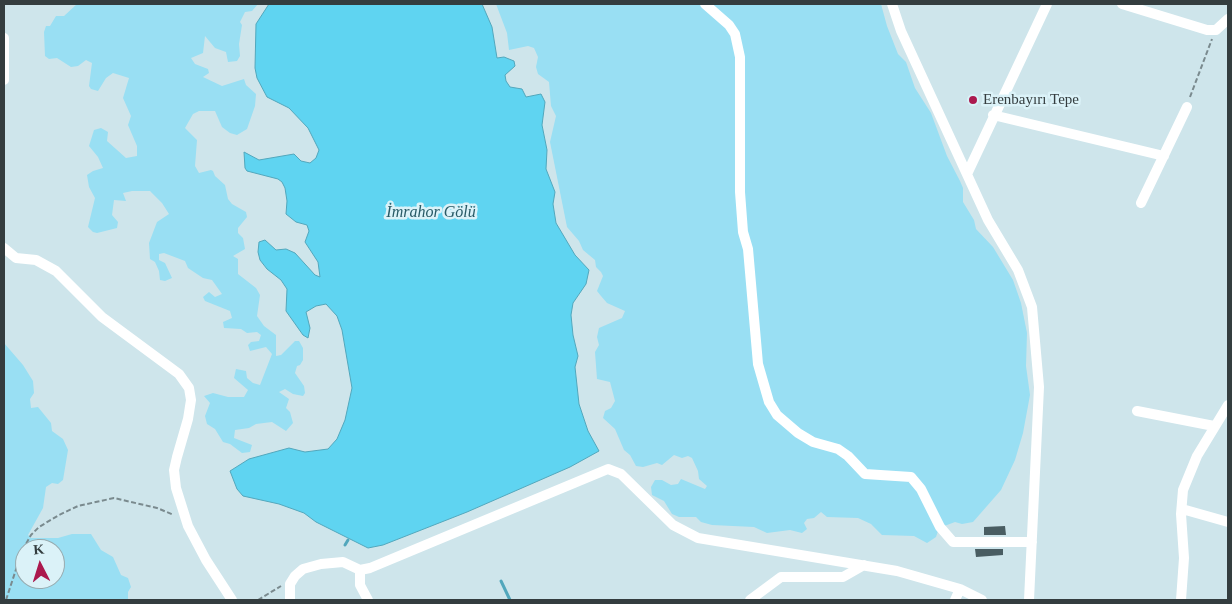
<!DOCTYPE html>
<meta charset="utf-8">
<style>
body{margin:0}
#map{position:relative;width:1232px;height:604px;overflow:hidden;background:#cee5eb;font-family:"Times New Roman",serif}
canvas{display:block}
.frame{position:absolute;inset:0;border:5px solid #343d3f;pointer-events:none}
.north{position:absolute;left:15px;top:539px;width:50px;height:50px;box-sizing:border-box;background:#dbf2f8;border:1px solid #98aaae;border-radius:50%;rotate:355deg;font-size:14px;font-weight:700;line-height:20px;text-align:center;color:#343d3f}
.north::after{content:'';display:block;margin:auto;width:18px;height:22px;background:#ab194e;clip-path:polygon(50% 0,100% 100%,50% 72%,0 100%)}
</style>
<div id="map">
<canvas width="1232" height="604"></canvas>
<div class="frame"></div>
<div class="north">K</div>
</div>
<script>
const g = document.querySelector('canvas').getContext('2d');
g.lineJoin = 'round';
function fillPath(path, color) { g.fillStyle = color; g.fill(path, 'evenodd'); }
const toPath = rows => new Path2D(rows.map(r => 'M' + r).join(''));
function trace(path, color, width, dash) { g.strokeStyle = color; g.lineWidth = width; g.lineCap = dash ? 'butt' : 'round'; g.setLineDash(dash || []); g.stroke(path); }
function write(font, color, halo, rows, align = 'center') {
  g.font = font + ' "Times New Roman",serif'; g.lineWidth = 5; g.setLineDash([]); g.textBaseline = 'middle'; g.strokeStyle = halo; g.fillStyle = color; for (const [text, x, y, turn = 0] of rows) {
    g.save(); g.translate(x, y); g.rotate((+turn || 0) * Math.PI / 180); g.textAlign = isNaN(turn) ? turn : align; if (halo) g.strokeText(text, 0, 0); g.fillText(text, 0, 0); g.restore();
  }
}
fillPath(toPath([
 [77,4,258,4,252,11,245,12,240,22,242,25,239,44,240,56,237,61,228,62,226,52,215,48,205,36,203,53,191,58,195,64,208,69,209,73,203,77,222,86,244,79,246,85,256,94,255,106,247,129,237,135,230,133,222,127,215,111,199,111,193,114,185,128,197,140,195,166,199,173,211,170,213,171,215,176,225,185,228,199,232,204,246,212,247,217,238,228,238,233,243,238,245,249,233,256,238,259,238,274,256,288,260,295,257,316,264,326,276,335,276,356,281,355,295,341,299,341,303,348,303,360,300,365,297,366,295,373,304,386,305,393,303,396,293,394,285,389,279,392,289,399,286,408,290,412,293,423,286,431,272,422,256,424,249,428,235,430,234,438,252,445,250,452,242,453,230,444,223,442,215,429,207,424,205,416,210,403,204,396,213,393,228,397,244,397,248,390,234,378,236,369,246,371,247,378,253,383,260,385,272,354,266,347,250,351,248,345,251,342,259,341,261,335,257,332,247,333,241,329,224,328,223,322,232,318,230,311,205,301,203,297,209,292,215,297,222,294,212,280,203,278,188,268,185,261,164,253,159,254,159,260,165,263,172,278,165,281,160,280,159,271,155,262,150,259,149,243,157,222,169,214,162,203,150,191,132,191,123,193,126,201,114,200,112,215,118,222,117,228,97,233,93,232,88,227,95,198,89,187,87,175,93,171,103,168,98,157,89,146,94,130,101,128,108,132,107,141,126,158,137,156,137,146,128,125,131,116,123,98,129,78,113,73,106,78,98,91,91,89,89,86,92,63,86,60,78,66,71,67,57,58,49,59,45,56,44,32,46,26,50,26,56,16,64,16],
 [496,4,881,4,887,26,898,54,906,62,915,88,931,113,947,156,960,181,963,188,963,202,974,220,976,229,993,247,1013,280,1021,303,1027,333,1026,366,1030,395,1023,433,1015,460,1001,490,973,522,962,524,955,522,939,528,936,537,927,543,914,536,882,535,871,524,858,518,827,517,821,512,814,518,807,519,804,523,807,529,802,533,790,530,767,533,754,527,712,525,701,522,696,517,679,517,672,514,664,501,652,495,651,487,655,480,662,480,671,485,678,484,681,479,705,489,707,486,699,479,698,471,692,458,688,456,682,458,674,455,662,465,657,463,643,467,636,466,630,455,624,450,615,429,603,418,605,411,611,408,615,401,610,382,597,379,595,352,599,345,597,337,599,328,622,318,625,311,607,303,601,296,597,291,603,276,601,272,596,267,595,260,583,250,579,241,567,227,550,142,556,116,551,106,549,82,538,74,536,67,538,57,534,48,528,46,509,50,507,33],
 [4,343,23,365,33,381,34,393,30,399,31,408,38,407,51,423,52,431,63,439,68,450,63,480,58,484,52,483,46,487,43,508,28,535,31,538,58,538,72,534,91,534,101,550,113,557,121,575,128,578,131,587,128,592,128,600,4,600],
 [25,549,55,549,55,579,25,579]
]), '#99dff3');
const water = toPath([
 [269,4,482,4,492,27,497,58,504,57,514,61,515,66,505,75,506,81,510,87,522,89,526,97,541,94,545,102,542,125,547,150,546,169,555,192,553,204,556,223,575,255,589,270,586,284,573,303,571,315,573,335,578,356,575,367,579,404,588,431,599,451,570,467,467,512,383,545,368,548,316,522,304,513,279,504,243,496,237,489,230,471,249,459,289,448,305,452,328,449,337,439,345,420,352,388,342,330,337,316,326,304,316,306,306,312,310,328,308,338,303,335,286,311,287,289,281,280,267,269,260,260,258,252,259,242,265,240,276,250,286,249,295,253,315,275,320,277,318,262,305,242,309,231,307,225,296,222,286,214,287,201,285,188,282,182,278,179,247,171,245,168,244,152,259,160,294,154,301,161,310,163,316,158,319,150,308,128,289,108,267,97,257,78,255,68,256,24,269,4]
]);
fillPath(water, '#5fd4f1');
trace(water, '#52a7bc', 1);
trace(toPath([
 [345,545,348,540],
 [501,581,510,600]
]), '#52a7bc', 3);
fillPath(toPath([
 [1005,526,1006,535,984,535,984,527],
 [975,549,1003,549,1003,555,976,557]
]), '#495d62');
trace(toPath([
 [1190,97,1212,39],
 [6,600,22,551,31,535,39,527,59,515,78,506,114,498,157,508,174,515],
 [258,600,281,586]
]), '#7a8a8e', 2, [5, 2.5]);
trace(toPath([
 [705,4,729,25,735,34,740,57,740,192,743,232,748,249,758,364,769,402,777,415,798,433,813,442,838,449,848,456,865,474,911,477,921,489,940,527,953,542,1032,542],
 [892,4,901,31,988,220,1018,270,1032,307,1039,387,1029,600],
 [1122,4,1207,30,1216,30,1228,19],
 [4,38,4,80],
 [993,115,1164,156],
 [967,174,1047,4],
 [1141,203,1187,107],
 [4,248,16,258,36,260,56,271,102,317,179,374,189,388,191,400,188,419,177,457,174,470,176,488,188,526,206,560,232,600],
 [1137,411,1214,426],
 [1182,509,1228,522],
 [360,570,360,585,368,600],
 [290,600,290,584,295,576,303,569,321,564,343,562,360,570,370,568,608,469,621,474,673,525,698,538,897,571,960,589,982,600],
 [750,600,781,577,843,577,864,565],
 [955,600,960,589],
 [1181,600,1184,558,1181,514,1183,490,1197,456,1228,405]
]), '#fff', 10);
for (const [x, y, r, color] of [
 [973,100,5,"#ab194e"]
]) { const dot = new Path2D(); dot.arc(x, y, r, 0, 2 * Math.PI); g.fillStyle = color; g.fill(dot); trace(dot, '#dbf2f8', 2); }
write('15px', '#343d3f', '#dbf2f8', [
 ["Erenbayırı Tepe",983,100]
], 'left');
write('italic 16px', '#285a66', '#dbf2f8', [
 ["İmrahor Gölü",431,213]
]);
</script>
